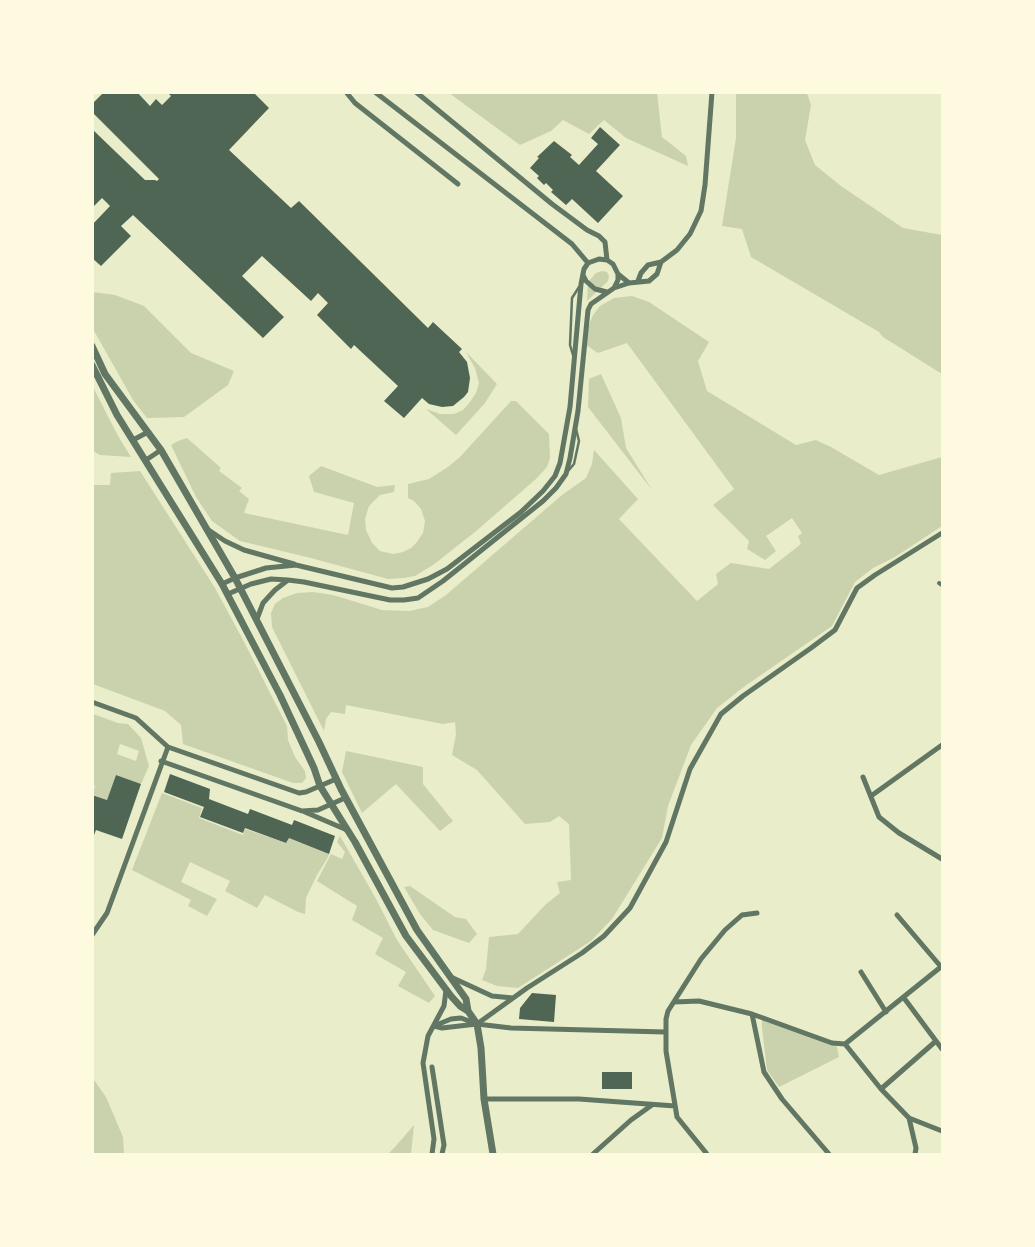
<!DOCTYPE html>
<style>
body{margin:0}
#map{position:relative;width:1035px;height:1247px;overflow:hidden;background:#e9edc9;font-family:"PT Sans",sans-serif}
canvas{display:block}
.frame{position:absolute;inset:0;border:94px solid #fefae0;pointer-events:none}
</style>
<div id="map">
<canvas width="1035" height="1247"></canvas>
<div class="frame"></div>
</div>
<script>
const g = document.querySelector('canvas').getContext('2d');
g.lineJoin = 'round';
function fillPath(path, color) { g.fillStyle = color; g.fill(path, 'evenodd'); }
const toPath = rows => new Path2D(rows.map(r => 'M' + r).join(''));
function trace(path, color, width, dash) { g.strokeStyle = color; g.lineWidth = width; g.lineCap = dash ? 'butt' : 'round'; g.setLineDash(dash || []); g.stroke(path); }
fillPath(toPath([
 [449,93,657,93,662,137,686,156,688,166,626,138,604,120,589,134,563,120,551,131,520,145],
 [736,93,807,93,811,105,805,140,815,165,841,186,903,228,942,235,942,374,883,337,879,332,751,257,742,229,722,226,736,138],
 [602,271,607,272,609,276,608,281,587,301,588,282,596,273],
 [92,292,115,295,144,306,191,353,234,371,228,385,184,417,147,418,133,400,93,329],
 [632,296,649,302,709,342,698,361,707,391,796,445,816,440,831,447,879,475,942,457,942,526,895,557,873,568,855,582,832,626,745,686,717,708,691,745,668,806,662,838,612,919,591,941,518,988,497,986,482,980,486,969,489,937,518,934,546,904,560,893,557,882,571,880,569,824,559,816,550,822,525,824,477,770,452,755,456,734,455,722,443,724,346,705,345,714,331,712,326,719,324,731,272,627,271,613,275,604,283,598,297,593,313,592,333,595,382,610,409,611,428,607,446,595,562,495,586,478,592,464,594,450,638,499,619,519,697,601,718,584,716,574,731,563,769,569,801,544,798,536,802,533,792,518,766,536,776,551,765,560,747,549,749,541,713,505,734,489,627,343,598,353,586,345,587,330,593,315,600,306,614,298],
 [466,352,497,384,485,403,456,435,426,409,440,414,454,414,463,410,470,402,476,393,479,383,475,368],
 [601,374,621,418,626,448,652,490,588,407,589,379],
 [93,387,118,436,131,457,100,455,93,451],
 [511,401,516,401,549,434,550,458,547,467,536,479,475,532,433,565,415,576,404,578,388,579,311,558,240,541,212,521,196,497,171,445,178,441,187,438,221,468,219,471,242,488,239,491,249,499,244,513,348,535,354,503,314,492,309,476,321,466,377,487,395,485,394,492,380,495,369,506,365,519,366,530,372,543,380,551,393,554,403,552,411,548,417,542,423,533,425,521,421,509,414,501,408,498,408,484,429,479,448,467,460,457],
 [140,471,215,588,242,638,287,726,288,740,295,757,305,771,306,778,302,783,293,783,183,744,181,725,165,711,93,684,93,485,110,485,111,473],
 [93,714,118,723,128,724,141,738,149,766,141,784,116,775,107,800,93,795,95,786,93,785],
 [120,744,139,751,136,761,117,754],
 [346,751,423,767,423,784,453,821,440,831,396,784,362,813,342,772],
 [162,793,202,808,199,818,243,835,245,829,286,843,289,838,329,854,328,857,317,875,306,898,305,914,298,912,265,895,257,908,225,891,230,881,190,862,181,882,217,899,207,916,188,906,191,900,132,870],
 [340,836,375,897,397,940,435,996,429,1003,398,986,406,972,375,954,383,938,352,920,357,906,317,881,331,854,342,859,345,852,337,842],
 [410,886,455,917,466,919,477,934,469,943,433,930,420,914,404,887],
 [762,1015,836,1043,839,1057,779,1087,767,1070,762,1028],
 [92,1077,106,1097,123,1137,124,1154,93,1154],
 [414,1125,411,1154,388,1154,395,1147]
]), '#cad2ad');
fillPath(toPath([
 [104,92,137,92,150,106,156,99,162,105,171,96,167,92,253,92,269,108,229,150,291,208,299,201,428,328,433,322,462,349,459,352,467,362,470,378,468,392,464,397,453,406,442,407,429,404,422,398,404,418,384,401,398,386,354,345,351,349,317,315,328,303,318,293,311,301,262,256,242,276,284,317,263,338,133,215,121,226,131,236,101,266,92,258,92,225,110,206,102,198,92,208,92,129,145,180,155,180,157,181,159,179,92,112,92,104],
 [600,127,620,145,596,171,623,196,598,223,572,199,566,205,551,192,553,190,546,183,544,185,537,178,539,176,530,168,539,158,537,157,554,141,572,155,570,157,579,165,598,144,591,138],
 [170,774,210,789,209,799,248,814,250,809,292,825,294,820,335,836,329,854,289,838,286,843,245,828,243,833,200,817,204,807,164,792],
 [116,775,141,784,122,839,96,830,92,840,92,795,107,800],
 [532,993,556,995,554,1022,519,1019,520,1008],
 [602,1072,632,1072,632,1089,602,1089]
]), '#4f6655');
trace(toPath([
 [573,355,570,345,572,298,579,287],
 [568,471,574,464,579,441,576,429]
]), '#617663', 2.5);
trace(toPath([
 [939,583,942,585]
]), '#617663', 4);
trace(toPath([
 [346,92,355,103,458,184],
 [375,92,572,244,588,263],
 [416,92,552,204,587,230,599,236,605,242,607,260],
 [583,275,586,281,595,289,607,292],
 [638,281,641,273,648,265,661,262,677,250,690,234,701,211,705,185,712,92],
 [614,288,618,280,618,274],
 [133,440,148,432],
 [146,460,161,450],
 [207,529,225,541,244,550,294,564],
 [222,584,235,578,266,568,296,565,392,588,403,587,428,579,447,569,521,512,543,491,555,476,560,463,570,407,581,284,584,269,588,263,599,259,607,260,613,264,618,274,629,283],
 [228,594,251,584,271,579,288,580],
 [257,619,263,603,275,590,288,580,304,582,390,600,404,600,418,598,443,581,543,501,556,488,566,474,570,458,578,411,588,310,591,304,614,288,629,283,649,281,657,274,661,262],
 [92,702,136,718,168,747,299,793,306,792,336,779],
 [161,761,302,811,318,810,345,798],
 [863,777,879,817,899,833,942,859],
 [871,796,942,745],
 [305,812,347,830],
 [897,915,942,968],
 [92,935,107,913,168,747],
 [861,972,886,1012],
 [453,978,492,996,513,998],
 [904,998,942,1049],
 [674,1002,699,1001,752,1014,832,1043,845,1044,942,966],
 [752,1014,764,1072,782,1099,829,1154],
 [434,1026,442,1028,477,1024,527,988,582,953,604,936,630,908,666,842,690,769,721,714,743,696,811,648,835,630,857,588,875,575,942,533],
 [434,1026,451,1019,461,1018,477,1024,511,1028,665,1032],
 [845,1044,881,1089,909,1118,942,1131],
 [432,1067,444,1145,442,1154],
 [881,1089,936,1041],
 [484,1099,579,1099,675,1106],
 [909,1118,916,1148,915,1154],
 [432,1154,434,1139,423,1063,428,1036,444,1006,446,990],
 [593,1154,631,1120,652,1105],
 [707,1154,677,1117,666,1051,666,1019,668,1011,701,959,725,930,742,915,757,913]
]), '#617663', 5);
trace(toPath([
 [92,346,105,374,161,450,235,578,319,742,341,789,417,930,466,999,468,1011,477,1024,481,1048,484,1099,493,1154],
 [92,365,117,415,222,584,280,695,314,768,320,786,355,842,406,936,451,996,460,1006,468,1011]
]), '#617663', 7);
</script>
